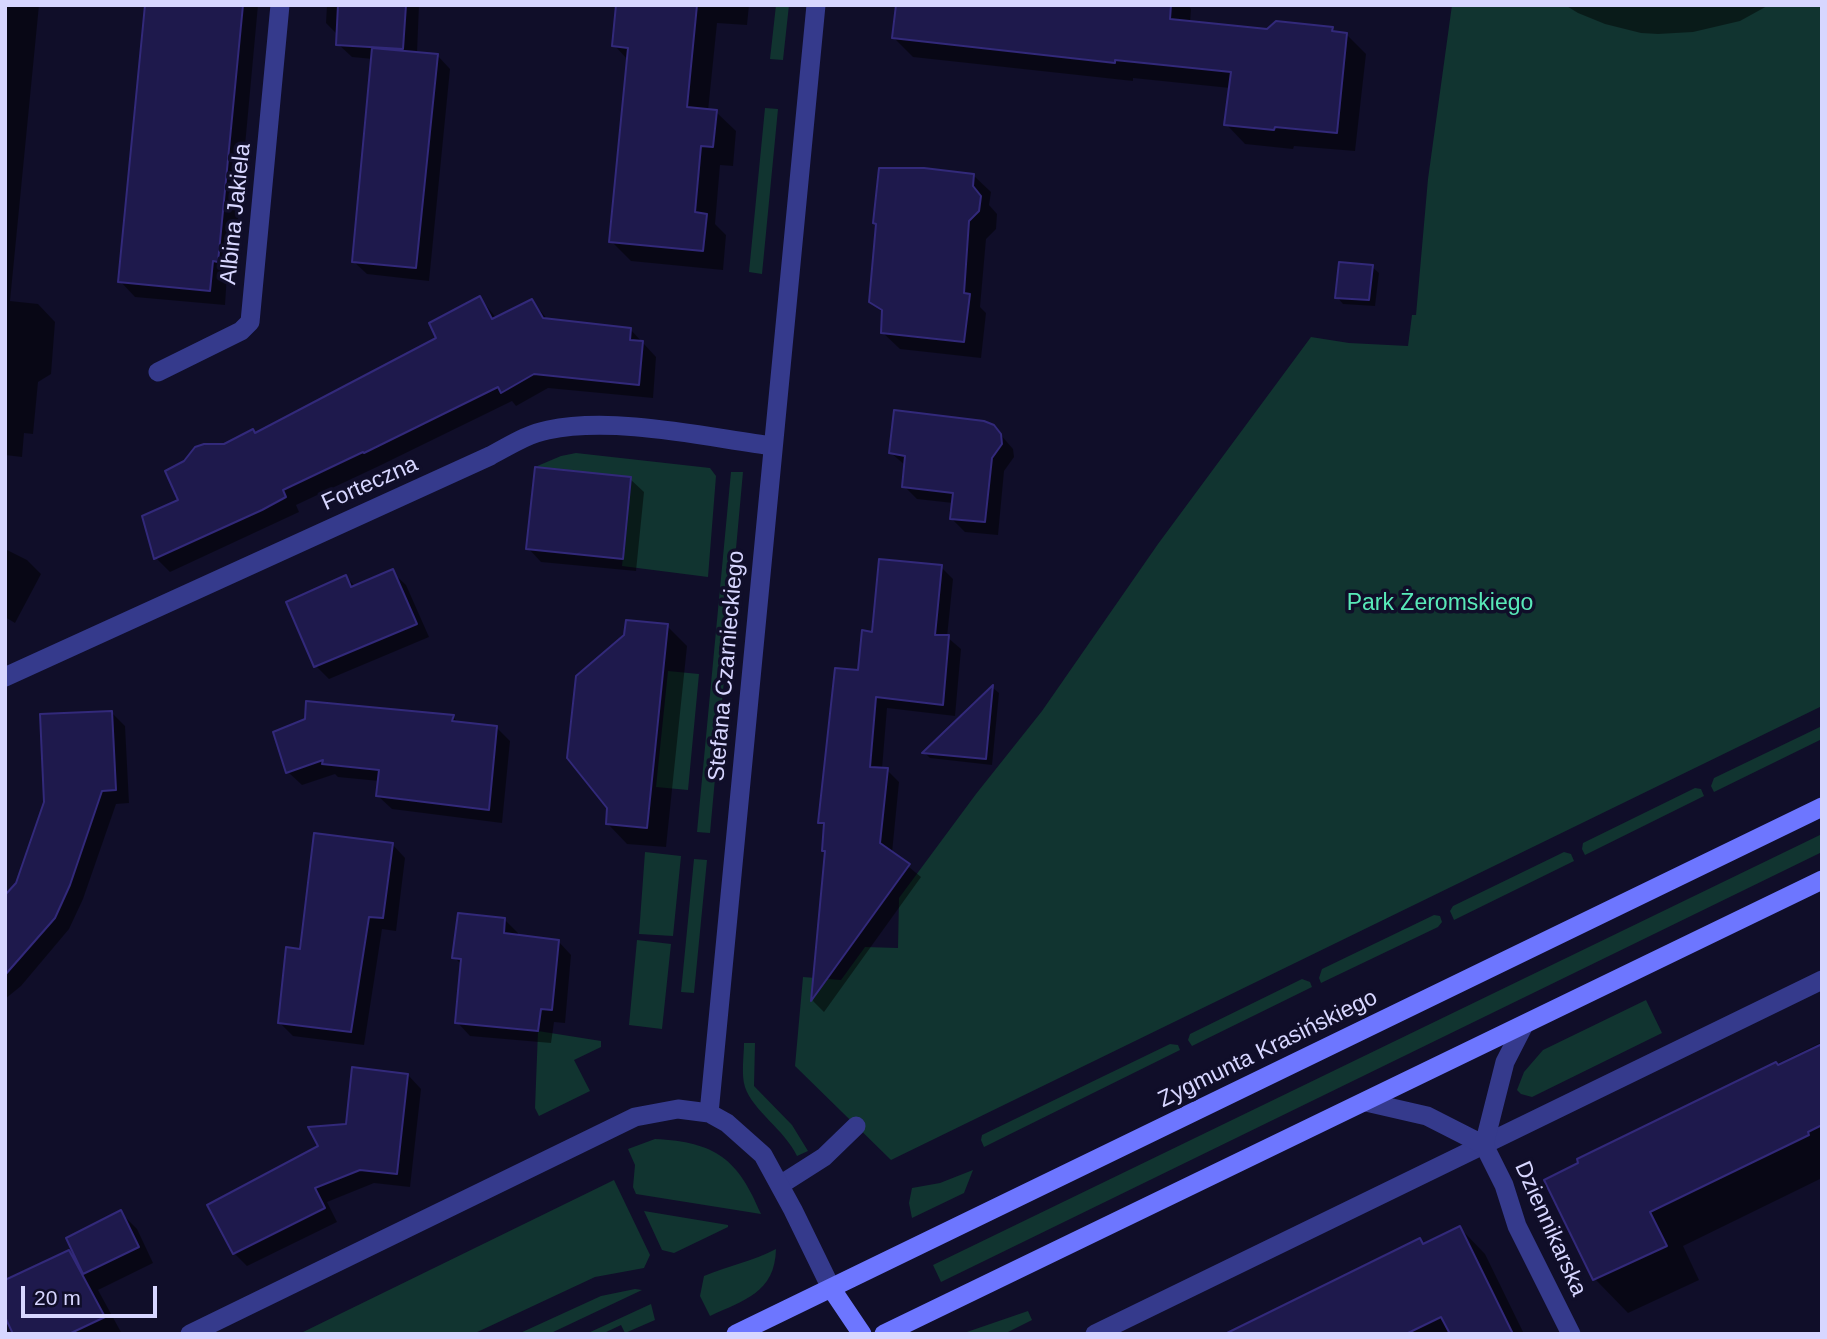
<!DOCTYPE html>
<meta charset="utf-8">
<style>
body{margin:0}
#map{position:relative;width:1827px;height:1339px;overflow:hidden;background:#100e29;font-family:Arial,sans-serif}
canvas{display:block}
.frame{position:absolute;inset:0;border:7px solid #d7d6ff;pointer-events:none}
.scale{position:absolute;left:21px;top:1286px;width:136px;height:32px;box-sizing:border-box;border:4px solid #d7d6ff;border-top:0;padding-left:9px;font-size:21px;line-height:24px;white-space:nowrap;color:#d7d6ff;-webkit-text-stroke:5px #100e29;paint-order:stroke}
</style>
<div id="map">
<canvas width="1827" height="1339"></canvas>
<div class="frame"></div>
<div class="scale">20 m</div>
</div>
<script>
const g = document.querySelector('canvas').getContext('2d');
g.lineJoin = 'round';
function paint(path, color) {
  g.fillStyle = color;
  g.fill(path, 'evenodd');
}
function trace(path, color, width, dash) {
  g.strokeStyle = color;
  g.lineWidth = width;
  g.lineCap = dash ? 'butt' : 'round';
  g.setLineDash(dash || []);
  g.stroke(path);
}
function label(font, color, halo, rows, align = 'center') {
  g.font = font + ' Arial,sans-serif';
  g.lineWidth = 7;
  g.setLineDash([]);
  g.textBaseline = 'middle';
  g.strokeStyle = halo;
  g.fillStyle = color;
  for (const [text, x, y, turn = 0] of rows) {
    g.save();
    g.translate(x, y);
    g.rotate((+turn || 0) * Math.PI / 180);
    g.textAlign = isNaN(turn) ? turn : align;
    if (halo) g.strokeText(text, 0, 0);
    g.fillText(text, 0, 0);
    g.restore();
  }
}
paint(new Path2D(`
 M776,5H789L783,60L770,59Z
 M1452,5H1822V706L891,1160L795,1066L803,977L841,980L865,947L898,948L899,898L976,794L1042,711L1158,544L1311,337L1349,343L1408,346L1412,315H1416L1428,179Z
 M765,108L778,109L762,274L749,272Z
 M576,453L710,468L716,476L708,577L622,566L631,477L535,467L561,456Z
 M731,472H743L710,833L697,832Z
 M668,671L699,674L688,790L656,787Z
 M1822,726V739L1714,792L1711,786L1714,778Z
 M1695,788L1701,789L1704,796L1585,855L1582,849L1583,843Z
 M1822,834V852L941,1282L933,1265Z
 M645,852L681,856L673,936L639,934Z
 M1564,852L1571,854L1574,861L1454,920L1450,911L1453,906Z
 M694,859L707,860L694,993L681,992Z
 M1434,915L1440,916L1442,922L1438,927L1321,983L1319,978L1322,969Z
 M637,940L671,944L662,1029L629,1025Z
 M1302,979L1310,982L1312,987L1192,1046L1188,1040L1190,1034Z
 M1646,1000L1662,1033L1532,1097L1521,1094L1517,1090L1524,1072L1543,1050Z
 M538,1031L601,1041V1047L574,1060L590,1091L539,1116L535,1108Z
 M744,1043H755L754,1086L792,1125L808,1151L797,1156C784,1129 753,1111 745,1087C741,1074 744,1056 744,1043Z
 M1170,1044L1178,1045L1180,1050L984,1147L981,1140L982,1135Z
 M655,1139C716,1142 738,1159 761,1214L636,1194L633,1187L635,1165L628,1149Z
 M973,1170L964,1193L912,1218L909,1203L912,1188L940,1183Z
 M614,1180L650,1255L644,1268L595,1277L473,1334H299Z
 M644,1211L728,1225V1227L674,1253L662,1250Z
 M776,1249C775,1293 744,1300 710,1316L700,1296L704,1276C728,1266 753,1261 776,1249Z
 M635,1289L642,1290L549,1334H518L601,1296Z
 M651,1304L655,1320L625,1333L621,1325L602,1334H586Z
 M1028,1311L1032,1320L1004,1334L964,1333Z`), '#113430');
paint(new Path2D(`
 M5,5H39L10,301L38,304L55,322L51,374L38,382L33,434L24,433L22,457L5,455Z
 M146,5H258L233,276L227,275L225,305L135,297L120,281Z
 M327,5H419L417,53L437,55L450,69L429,281L367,274L353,261L373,59L352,57L338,44V35L326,23Z
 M618,5H749L747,25L717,23L708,111L716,112L736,131L733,166L720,165L715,224L726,235L723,270L631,261L611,241L628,60L614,45Z
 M897,5H1188L1191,9L1190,23L1267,31L1332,29L1336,33L1347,35L1366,54L1355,151L1294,146L1293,149L1245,144L1226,124L1230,88L1133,78V81L913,57L894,38Z
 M1565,5H1769L1740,21L1693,32L1658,34L1641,33L1605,24L1578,13Z
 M973,175L991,192L989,205L997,214L996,229L986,239L980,307L986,313L981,358L900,349L882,332L884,314L871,302Z
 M1372,267L1379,273L1375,306L1343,304L1337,297Z
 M480,298L497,319L532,301L549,321L630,329L656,357L653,398L548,388L516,406L512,401L379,466L296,505L299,512L170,572L156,558L180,501L224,445L257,435L438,339Z
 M993,426L1013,449L1014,457L1004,471L998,535L965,532L952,519L953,503L917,499L904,486L906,466L891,453Z
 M630,479L644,492L636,571L541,562L528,548Z
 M5,549L27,560L41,574L15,623L5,617Z
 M941,567L953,579L947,637L961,649L955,716L887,708L882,769L887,770L899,782L892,853L921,877L824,1012L813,1001L827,853L824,850L826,828L820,822L860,672L873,634Z
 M392,572L406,585L429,637L329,679L316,666L346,577L356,587Z
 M667,626L687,646L666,847L627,844L608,824L609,808Z
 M993,688L999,693L992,765L930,758L925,753Z
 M111,712L125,726L129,803L116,804L83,899L69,929L21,986L5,999V897L17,884Z
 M453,717L460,724L496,727L510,741L502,823L392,809L378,796L379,781L338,777L335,774L302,785L288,772L306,721Z
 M392,844L405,858L396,931L382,929L364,1045L293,1036L279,1022L301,951Z
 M504,919L518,933V936L558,941L571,955L565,1023L554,1022L551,1043L470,1036L457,1022L462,965L454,957Z
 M1822,1042V1178L1683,1246L1699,1280L1628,1313L1595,1279L1579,1160Z
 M408,1075L421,1089L410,1187L374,1183L327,1202L337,1222L247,1266L234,1253L320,1147Z
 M120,1212L137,1229L153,1263L98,1290L122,1334H15L69,1252L79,1262Z
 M1460,1228L1485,1254L1524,1334H1229L1420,1241L1424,1245Z`), '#0007');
const building = new Path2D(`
 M145,5H243L218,262L213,261L210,291L118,282Z
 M338,5H406L403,49L336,45Z
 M616,5H697L687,107L717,110L713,147L701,146L695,212L707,214L703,251L609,242L628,48L612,46Z
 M896,5H1171L1170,19L1267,29L1276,21L1333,27L1332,31L1347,33L1337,133L1275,127L1274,130L1224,125L1231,72L1115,60V63L892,38Z
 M372,48L438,54L416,268L352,262Z
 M879,168H924L974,174L973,186L981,196L979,211L969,221L964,293L970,294L964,342L881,333L882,310L869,302L876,224L873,223Z
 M1339,262L1373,265L1369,300L1335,298Z
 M480,296L492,319L532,299L543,318L631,328L630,340L643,341L639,385L534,374L501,393L498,387L364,453L363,452L283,490L286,497L262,510L154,559L142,516L178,500L165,471L184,461L195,447L204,444H224L253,429L255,433L436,338L429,323Z
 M894,410L984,421L994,425L1001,434L1002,444L992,458L985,522L950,519L953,493L902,487L905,456L889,453Z
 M535,467L631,477L623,559L526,549Z
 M879,559L942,565L935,635H949L943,705L876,697L870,767L888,768L880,843L910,864L811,1001L825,851H822L824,823H818L835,668L858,670L862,630L872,632Z
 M393,569L417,624L314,667L286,602L346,575L351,587Z
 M626,620L668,624L647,828L606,824L607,808L567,758L576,676L624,635Z
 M993,685L986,759L922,753Z
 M306,701L454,715L452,721L497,726L489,810L376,796L379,770L322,764L323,760L286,773L273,732L305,719Z
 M112,711L116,790L102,791L70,885L55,918L5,975V895L16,883L44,802L40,714Z
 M314,833L393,843L383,918L369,917L351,1032L278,1023L286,947L300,949Z
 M458,913L505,918L504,933L559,940L552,1010L541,1009L538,1031L455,1023L461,959L452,958Z
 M1822,1044V1125L1808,1132L1809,1135L1650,1212L1667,1246L1593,1280L1544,1180L1578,1163L1577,1159L1776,1062L1778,1065Z
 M352,1067L408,1074L397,1174L360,1170L315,1188L325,1208L233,1254L207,1205L318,1146L308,1127L346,1124Z
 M121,1210L139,1247L83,1274L66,1238Z
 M1460,1226L1513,1334H1450L1441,1317L1406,1334H1225L1420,1238L1423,1244Z
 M69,1250L105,1317L69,1334H13L5,1317V1280Z`);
paint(building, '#1e194c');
trace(building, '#32297a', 2);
trace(new Path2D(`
 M780,1185L824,1157L856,1126
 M1095,1334L1822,980`), '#353a8c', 19);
trace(new Path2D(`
 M158,372L241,331L250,322L280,5
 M5,677L490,456C509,446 527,434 548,430C615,416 705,437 773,446
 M1366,1102L1427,1116L1484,1145L1504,1185L1517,1226L1571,1334
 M709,1113L816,5
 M1484,1145L1505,1062L1524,1025
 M190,1334L635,1117L678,1109L709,1113L727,1123L763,1155L793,1210L831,1288`), '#353a8c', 19);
trace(new Path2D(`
 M831,1288L862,1334
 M736,1334L1822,807
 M884,1334L1822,880`), '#6d76ff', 19);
label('23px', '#d7d6ff', '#100e29', [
 ["Albina Jakiela",236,214,-84],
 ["Forteczna",370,484,-24],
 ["Stefana Czarnieckiego",727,666,-85],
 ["Zygmunta Krasińskiego",1268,1049,-26],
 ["Dziennikarska",1550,1229,66]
]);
label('23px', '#58e9b8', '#100e29', [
 ["Park Żeromskiego",1440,604]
]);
</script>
